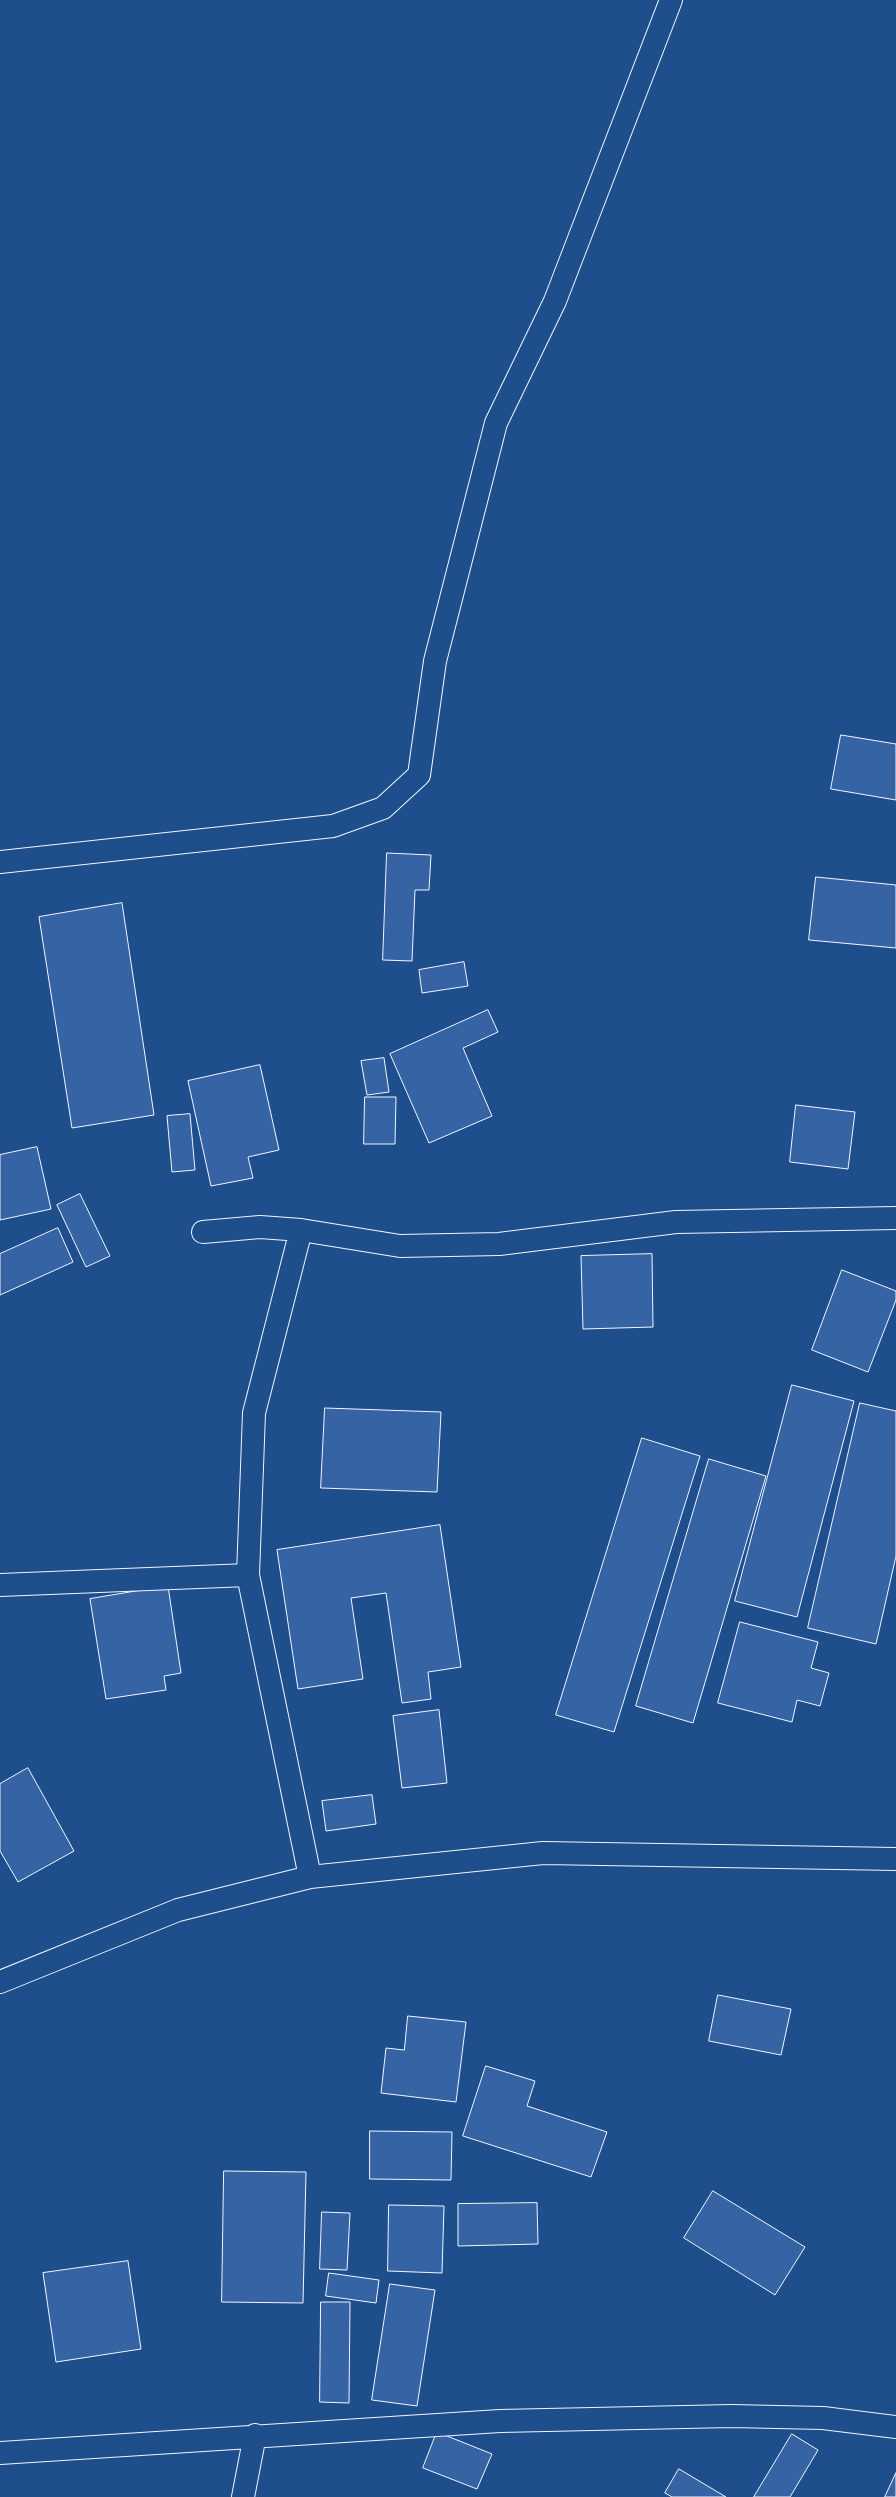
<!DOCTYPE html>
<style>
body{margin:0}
canvas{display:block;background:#1f4e8c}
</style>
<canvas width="896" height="2497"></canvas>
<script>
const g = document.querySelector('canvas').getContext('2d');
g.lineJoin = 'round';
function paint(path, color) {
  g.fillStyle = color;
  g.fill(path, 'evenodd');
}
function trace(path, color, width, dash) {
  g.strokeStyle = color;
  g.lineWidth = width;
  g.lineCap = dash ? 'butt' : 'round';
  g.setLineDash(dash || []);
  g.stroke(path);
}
const building = new Path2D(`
 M841,735L896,744V800L831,789Z
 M387,853L431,855L429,890H415L412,961L383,960Z
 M816,877L896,885V948L809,940Z
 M122,903L154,1115L72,1128L39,917Z
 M464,962L468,986L422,993L419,970Z
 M488,1010L498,1032L463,1048L492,1116L429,1143L390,1054Z
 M384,1058L389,1092L367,1095L361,1061Z
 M260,1065L279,1150L248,1157L253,1178L211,1186L188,1081Z
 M365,1097H396L395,1144H364Z
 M796,1105L855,1112L848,1169L790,1162Z
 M190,1114L195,1170L172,1172L167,1116Z
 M37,1147L51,1209L0,1220V1155Z
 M80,1194L110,1256L86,1267L57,1205Z
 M58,1228L73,1262L0,1295V1254Z
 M652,1254L653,1327L583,1329L581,1256Z
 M842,1270L896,1291V1300L868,1372L812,1350Z
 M792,1385L854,1401L797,1617L735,1601Z
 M860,1403L896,1411V1556L876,1644L808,1628Z
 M325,1408L441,1412L437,1492L321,1488Z
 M642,1438L700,1456L614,1732L556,1715Z
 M709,1459L766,1476L693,1723L636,1706Z
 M440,1525L461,1667L428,1672L431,1699L402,1703L386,1593L351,1598L363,1679L298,1689L277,1550Z
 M168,1586L181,1673L164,1676L166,1690L106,1699L90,1599Z
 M740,1622L818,1642L811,1668L829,1673L820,1706L797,1700L792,1722L718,1703Z
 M439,1710L447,1783L402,1788L393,1716Z
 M28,1768L74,1851L18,1882L0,1851V1784Z
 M372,1795L376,1824L326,1831L322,1801Z
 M718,1995L791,2009L781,2055L709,2041Z
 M408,2016L466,2022L456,2102L381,2093L386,2048L404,2050Z
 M486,2066L535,2081L527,2106L607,2132L591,2177L463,2136Z
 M370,2131L452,2132L451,2180L370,2179Z
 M224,2171L306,2172L303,2303L222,2302Z
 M713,2191L805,2247L775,2295L684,2238Z
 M537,2203L538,2244L458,2246V2204Z
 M389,2205L444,2206L442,2273L388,2271Z
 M322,2212L350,2213L347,2270L320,2269Z
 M128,2261L141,2349L56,2362L43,2273Z
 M329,2273L379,2280L376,2303L326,2296Z
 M390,2284L435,2290L417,2406L372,2400Z
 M321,2302H350L349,2403L320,2402Z
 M437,2432L492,2454L477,2489L423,2468Z
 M792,2434L818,2450L790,2497H754Z
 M679,2469L726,2497H672L665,2493Z
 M896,2473V2497H885Z`);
paint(building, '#3563a3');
trace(building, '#f2f6ff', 1);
const minor = new Path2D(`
 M0,862L333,826L383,808L419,775L435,661L496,423L555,301L671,0
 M301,1230L254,1413L248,1575L310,1877
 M203,1232L260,1227L301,1230L400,1246L499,1244L676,1222L896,1218
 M0,1585L248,1575
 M0,1982L178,1910L310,1877L543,1853L896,1859
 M0,2453L500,2421L731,2416L823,2418L896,2427
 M243,2497L255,2435`);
trace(minor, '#f2f6ff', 24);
trace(minor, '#1f4e8c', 22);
</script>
